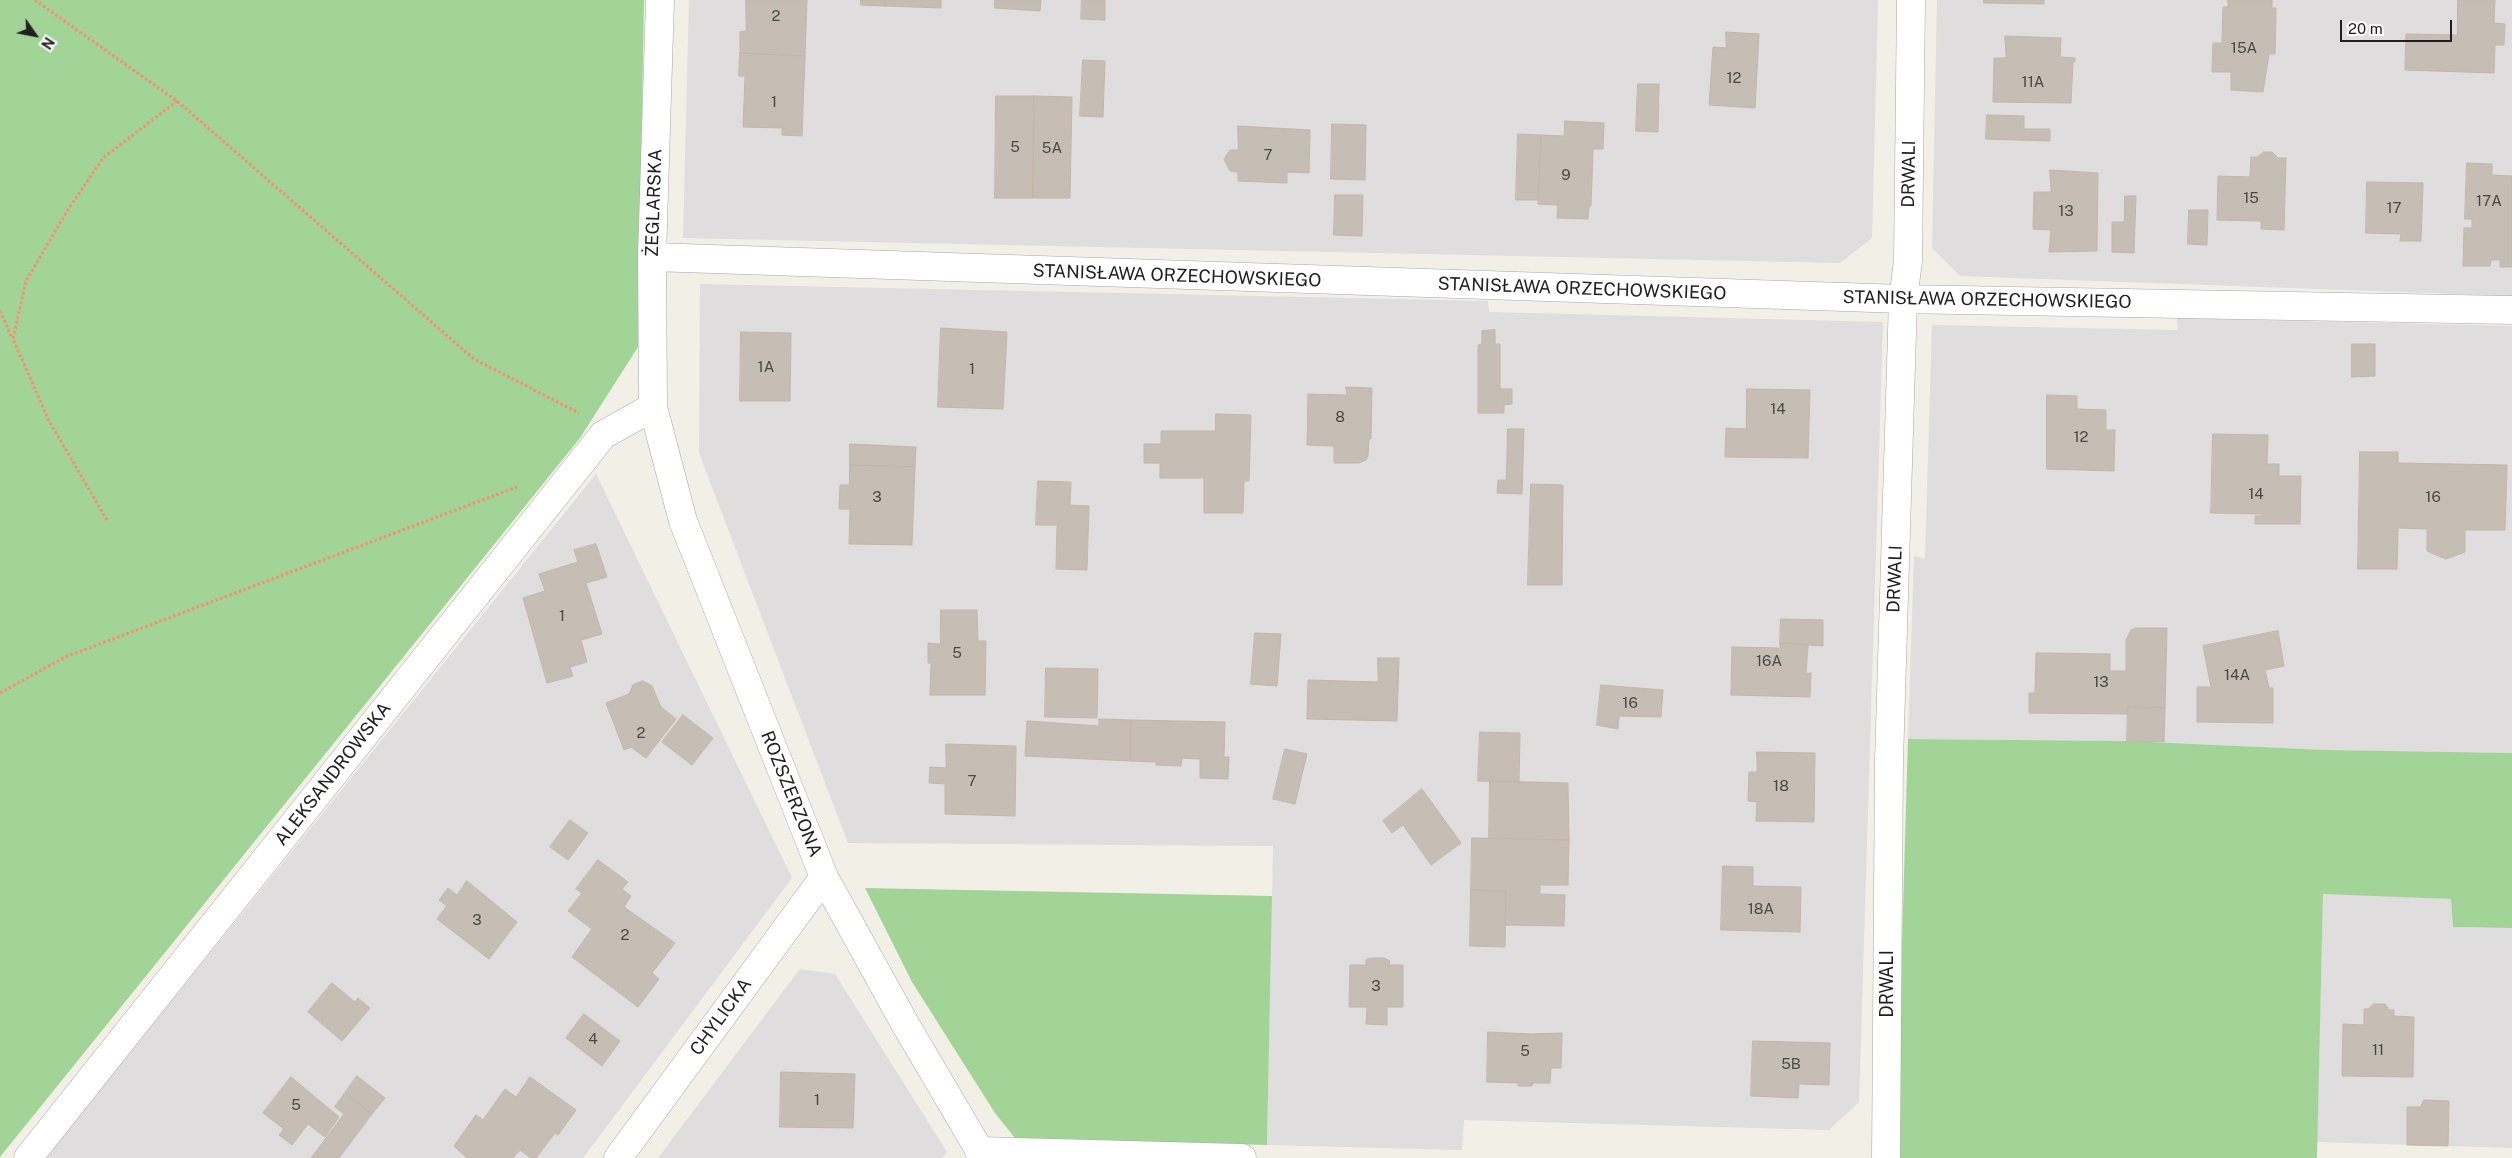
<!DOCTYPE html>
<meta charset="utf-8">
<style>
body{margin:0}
#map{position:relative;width:2512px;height:1158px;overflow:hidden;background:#f2efe6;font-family:"Public Sans",sans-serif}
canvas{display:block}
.north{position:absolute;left:10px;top:10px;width:50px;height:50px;-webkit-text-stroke:4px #fff;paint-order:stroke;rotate:123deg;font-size:14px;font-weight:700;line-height:20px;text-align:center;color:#202020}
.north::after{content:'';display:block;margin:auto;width:18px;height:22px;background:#202020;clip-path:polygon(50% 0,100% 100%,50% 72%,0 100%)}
.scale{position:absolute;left:2340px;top:20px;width:112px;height:22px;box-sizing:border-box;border:2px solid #202020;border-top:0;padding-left:6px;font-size:15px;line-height:18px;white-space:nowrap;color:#202020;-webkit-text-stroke:4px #fff;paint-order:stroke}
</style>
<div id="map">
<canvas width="2512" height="1158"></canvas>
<div class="north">N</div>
<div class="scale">20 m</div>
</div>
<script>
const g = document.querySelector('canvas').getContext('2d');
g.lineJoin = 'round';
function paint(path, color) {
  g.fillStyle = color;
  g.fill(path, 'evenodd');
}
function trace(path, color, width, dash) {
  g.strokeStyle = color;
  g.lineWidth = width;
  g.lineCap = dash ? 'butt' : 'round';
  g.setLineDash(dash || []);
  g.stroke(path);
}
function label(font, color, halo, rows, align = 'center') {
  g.font = font + ' "Public Sans",sans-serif';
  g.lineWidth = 4;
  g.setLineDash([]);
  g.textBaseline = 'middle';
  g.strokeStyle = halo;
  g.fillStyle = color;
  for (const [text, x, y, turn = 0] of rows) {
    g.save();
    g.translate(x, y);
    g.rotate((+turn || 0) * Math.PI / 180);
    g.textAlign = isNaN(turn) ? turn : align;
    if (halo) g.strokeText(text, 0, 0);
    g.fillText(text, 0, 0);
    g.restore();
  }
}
paint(new Path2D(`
 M689,0H1878L1872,238L1840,263L683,238Z
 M1937,0H2512V296L1960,276L1932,248Z
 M700,284L1488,301L1489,312L1883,322L1859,1102L1829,1130L1464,1120L1462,1150L1267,1145L1273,846L848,843L699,453Z
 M2177,318L2512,326V753L2327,750L2127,741L1908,739L1914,556L1925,559L1932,325L2178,330Z
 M596,474L792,878L583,1158H45Z
 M2323,893L2451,899L2454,927L2512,928V1148L2317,1142Z
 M800,969L835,974L947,1152L942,1158H658Z`), '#dfdddd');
paint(new Path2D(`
 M0,0H644L638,347L580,438L0,1157Z
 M1908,739L2127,741L2327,750L2512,753V928L2453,927L2451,899L2323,894L2317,1158H1899L1896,1146Z
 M865,888L1272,896L1267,1145L1015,1138L995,1113L912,982Z`), '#a3d497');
const building = new Path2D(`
 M746,0H807L805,56L740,53V32L746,31Z
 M861,0H885V6L861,5Z
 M885,0H941V8L885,6Z
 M995,0H1041L1040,11L995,8Z
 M1082,0H1105V20L1081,19Z
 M1984,0H2044V4L1984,3Z
 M2228,0H2272V8H2276L2275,54H2269L2263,92L2231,90V72H2212L2213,43H2222L2223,7H2228Z
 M2458,0H2495L2494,23L2505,24L2504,45H2495L2494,73L2405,70L2406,34L2457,35Z
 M1726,32L1759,34L1755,108L1709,105L1713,47L1726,48Z
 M2005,36L2061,38L2060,57L2075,58V62H2073L2071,103L1993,102L1994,58H2006Z
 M740,53L805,56L802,136L782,135V128L743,127L745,76H739Z
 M1083,60L1105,61L1103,117L1080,116Z
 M1638,84H1659L1658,132L1636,131Z
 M996,96H1034L1033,198H995Z
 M1034,96L1072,97L1070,198H1033Z
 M1987,115L2024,116V129H2050V141L1986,139Z
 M1565,121L1604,123L1603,149H1593L1591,206H1589L1588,219L1557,218L1558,205L1538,204L1541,135L1564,136Z
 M1332,124L1366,125L1365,180L1331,179Z
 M1238,126L1310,130L1309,173L1287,172V183L1238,181V172L1230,171L1224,159L1230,150H1238Z
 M1518,134L1541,135L1538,200H1516Z
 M2264,152H2272L2278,158H2286L2284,230L2261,229V221L2217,220L2218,176L2250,177L2251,157H2257Z
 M2467,163L2492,164V175L2512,176V267H2500V260H2491L2490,266H2463L2464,228H2472V219H2465Z
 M2050,170L2098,173L2097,251L2049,252L2051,230L2033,229L2034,192H2051Z
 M2367,182L2423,183L2421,241H2400L2401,234L2366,233Z
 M1335,195H1363L1362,236L1334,235Z
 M2125,196H2136L2134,253L2112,252V222H2124Z
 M2189,210H2208L2207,245L2188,244Z
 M941,328L1007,332L1003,409L938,407Z
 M1495,330V344H1500V389H1512V404L1504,405V413H1478V345L1482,344V331Z
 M741,332L791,333L790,401H740Z
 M2352,344H2375V376L2352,377Z
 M1346,387L1372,388L1371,439H1369L1368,456L1366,460L1359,463H1334V446L1307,445L1308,394L1347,395Z
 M1747,389L1810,390L1808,458L1725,457L1726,428L1746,429Z
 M2047,395L2077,396V409L2106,410V430H2115L2114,471L2047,469Z
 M1216,414L1251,415L1249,481H1244L1243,513H1204V478H1160V463H1144V444H1161V431H1215Z
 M1508,429H1524L1522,494L1497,493L1498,480H1506Z
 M2213,434L2268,435L2267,464H2279V476H2301L2300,524H2255V516H2263V514L2211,513Z
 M850,444L916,447L915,467L850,465Z
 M2360,452H2398V463L2507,465L2505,530H2465V552L2446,559L2427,551V529L2398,528L2397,569H2358Z
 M850,465L915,467L912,545L849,544L850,509H839L840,485H849Z
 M1038,481L1071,482L1070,505L1089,506L1087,570L1056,569L1057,525H1036Z
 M1531,484L1563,485L1562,585H1528Z
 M596,544L607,577L586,583L602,634L581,640L587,662L570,667L573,676L547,683L523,598L545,591L539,574L578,562L574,550Z
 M941,610H977L978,641H986L985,695H930L931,663H928V643L940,644Z
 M1781,619L1823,620V646L1780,643Z
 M2137,628H2167L2165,708L2128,707V714L2029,713V693H2035L2036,653L2110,654V671H2126V640L2131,630Z
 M2278,631L2284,666L2265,670L2269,688H2273V723L2197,722V687H2211L2203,646Z
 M1255,633L1281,634L1277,686L1251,684Z
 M1780,643L1808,645L1806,674L1811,673L1810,697L1731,695L1732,647L1780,648Z
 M1378,658H1399L1397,721L1307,719L1308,680L1378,682Z
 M1046,668L1098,669L1097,718L1045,717Z
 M643,681L652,686L661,707L676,719L646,758L631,747L624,750L606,703L629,694L633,685Z
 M1601,685L1663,690L1661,717L1619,716L1618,729L1597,725Z
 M2128,707L2165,708L2164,742L2127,741Z
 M683,715L713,738L692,765L662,742Z
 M1099,719L1131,720V761L1025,756L1027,721L1099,726Z
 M1131,720L1225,722L1224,757H1229L1228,779L1200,778V759L1182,758L1181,766L1156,765V762L1131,761Z
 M1480,732L1520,733L1519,782L1478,781Z
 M946,744L1016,746L1015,816L945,814V784L929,783L930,767L946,768Z
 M1285,749L1307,754L1295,804L1273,799Z
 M1757,752L1815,753L1814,822L1756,821L1757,802L1748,801L1749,772H1757Z
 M1490,781L1568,783L1569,840L1489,838Z
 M1422,789L1461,843L1431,865L1403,825L1392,833L1383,821Z
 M570,820L588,833L568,860L550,847Z
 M1472,838L1569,840L1568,885H1540V894L1565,895L1564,926L1505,925L1506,891L1471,890Z
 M598,860L628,882L622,889L631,896L624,907L675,943L652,973L659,979L638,1007L572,957L592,929L568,911L582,893L576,889Z
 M1723,866L1753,867V886L1801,887L1800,932L1721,930Z
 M467,881L517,922L489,959L437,919L447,906L439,900L448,888L457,895Z
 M1471,890L1506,891L1505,947L1470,946Z
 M1371,958H1384L1390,961L1389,965H1403V1007H1387V1025L1366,1024L1367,1007H1349L1350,965H1366V960Z
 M332,983L355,1002L358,998L370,1008L342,1041L308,1012Z
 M2374,1004H2385L2389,1010H2394V1016L2414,1017L2413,1077L2342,1076L2343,1024L2364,1025V1009H2368Z
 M584,1014L620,1041L602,1066L566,1038Z
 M1488,1032L1531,1034L1562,1033L1561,1068H1551L1550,1083H1533L1532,1086H1518V1083L1487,1082Z
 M1753,1041L1830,1043L1829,1085L1799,1084L1798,1098L1751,1096Z
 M781,1072L855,1074L853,1128L780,1127Z
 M357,1076L385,1098L372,1114L345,1093Z
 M291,1077L339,1117L325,1137L308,1124L292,1145L279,1135L284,1129L263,1113Z
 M530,1077L576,1110L558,1135L555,1133L536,1158H531L520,1150L513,1158H467L454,1146L476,1115L483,1120L505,1089L516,1097Z
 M345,1093L372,1114L339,1158H311L344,1114L335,1107Z
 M2424,1100L2449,1101L2448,1146L2407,1145V1107H2420Z`);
paint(building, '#c6beb5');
trace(building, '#c5b7a7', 1);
const street = new Path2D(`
 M660,0L652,257L653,407L683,521L824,877L904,1022L984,1158
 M652,257L1903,299L2512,310
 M979,1151L1242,1158
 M28,1158L603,435L653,407
 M618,1158L824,877
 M1886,1158L1889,761L1903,299L1908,261L1911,0`);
trace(street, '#a7a7a7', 29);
trace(new Path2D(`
 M35,0L177,101L474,359L579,413
 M0,311L12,338
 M107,520L49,421L13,339L26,281L69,208L103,158L177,101
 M0,693L65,657L517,487`), '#ff896a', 3, [2.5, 2.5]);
trace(street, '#fff', 28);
label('15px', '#4a4845', null, [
 ["2",776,16],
 ["15A",2244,48],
 ["12",1734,78],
 ["11A",2033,82],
 ["1",774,102],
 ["5",1015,147],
 ["5A",1052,148],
 ["7",1268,155],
 ["9",1566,175],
 ["15",2251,198],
 ["17A",2489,201],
 ["17",2394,208],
 ["13",2066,211],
 ["1A",766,367],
 ["1",972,369],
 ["14",1778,409],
 ["8",1340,417],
 ["12",2081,437],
 ["14",2256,494],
 ["3",877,497],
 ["16",2433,497],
 ["1",562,616],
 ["5",957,653],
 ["16A",1769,661],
 ["14A",2237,675],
 ["13",2101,682],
 ["16",1630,703],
 ["2",641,733],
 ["7",972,781],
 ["18",1781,786],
 ["18A",1761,909],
 ["3",477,920],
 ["2",625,935],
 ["3",1376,986],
 ["4",593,1039],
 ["11",2378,1050],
 ["5",1525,1051],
 ["5B",1791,1064],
 ["1",817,1100],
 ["5",296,1105]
]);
label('18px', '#202020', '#fff', [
 ["DRWALI",1909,174,-89],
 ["ŻEGLARSKA",654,203,-88],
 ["STANISŁAWA ORZECHOWSKIEGO",1177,276,2],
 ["STANISŁAWA ORZECHOWSKIEGO",1582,289,2],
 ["STANISŁAWA ORZECHOWSKIEGO",1987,300,1],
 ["DRWALI",1895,579,-88],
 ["ALEKSANDROWSKA",333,774,-52],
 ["ROZSZERZONA",791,794,68],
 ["DRWALI",1887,984,-90],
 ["CHYLICKA",721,1017,-54]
]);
</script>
